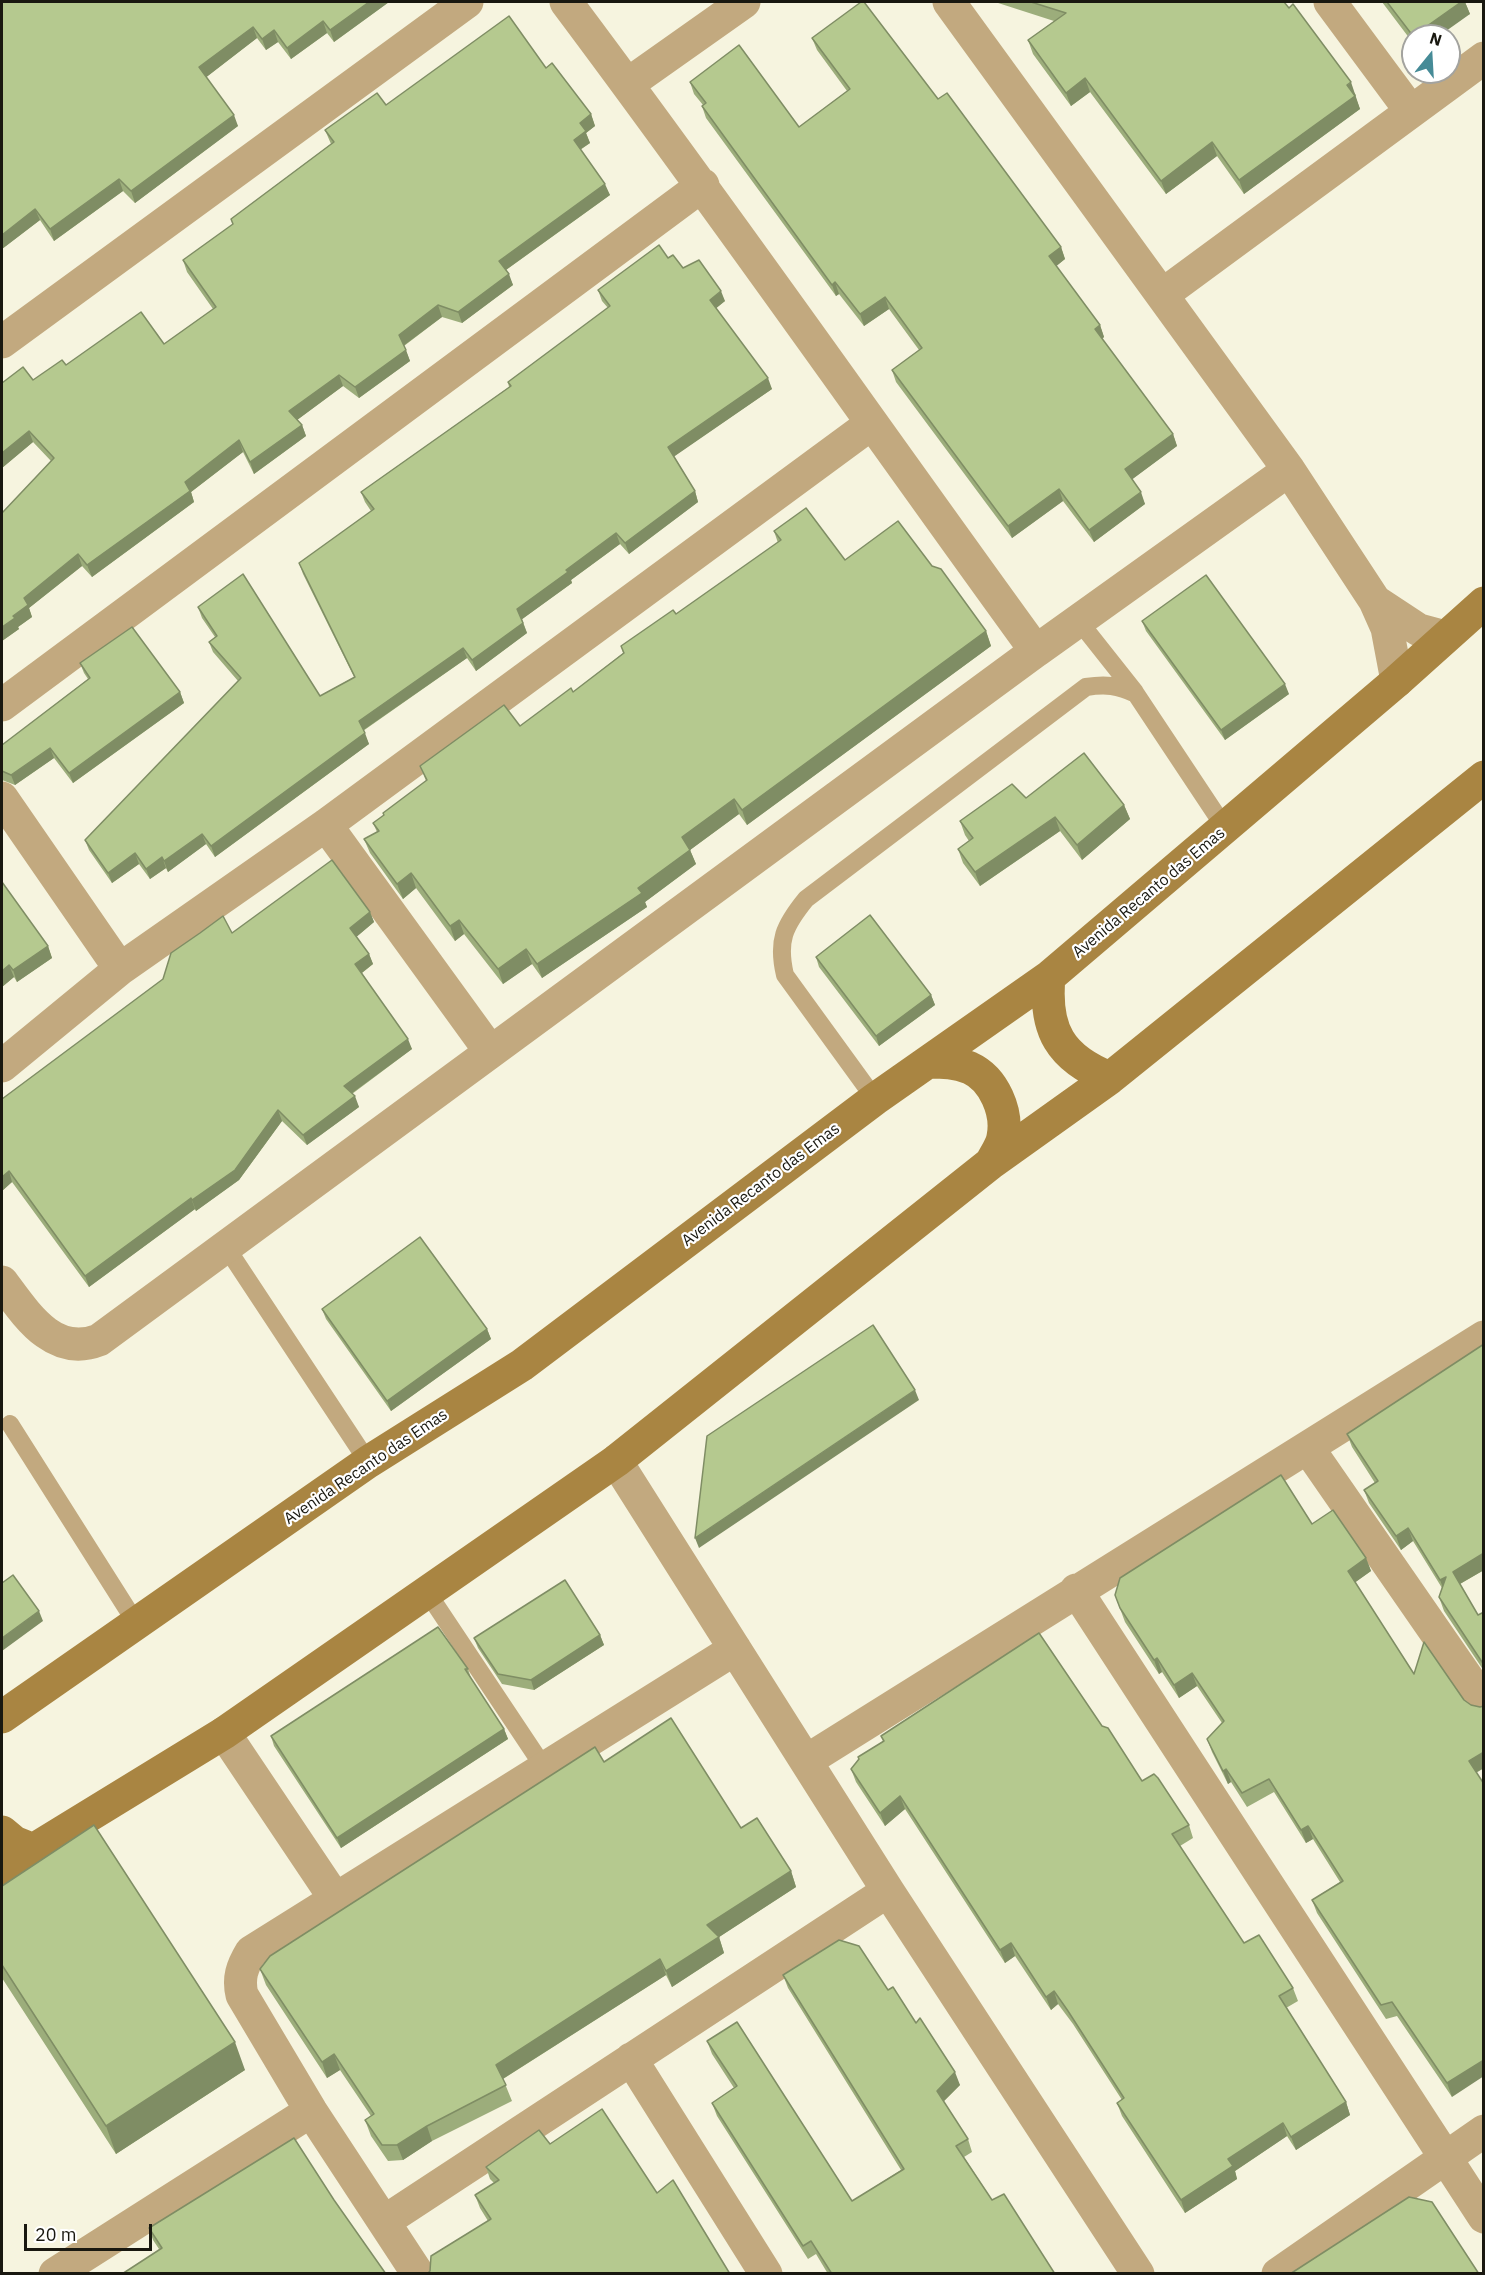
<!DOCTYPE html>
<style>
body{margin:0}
#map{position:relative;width:1485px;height:2275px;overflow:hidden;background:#f6f4df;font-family:"IBM Plex Sans",sans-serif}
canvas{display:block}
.frame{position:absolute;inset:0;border:3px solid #191810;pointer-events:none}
.north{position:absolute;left:1401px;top:24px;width:60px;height:60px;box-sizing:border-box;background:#fff;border:2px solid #a3a39f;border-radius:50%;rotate:18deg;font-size:16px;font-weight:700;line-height:24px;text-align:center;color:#191810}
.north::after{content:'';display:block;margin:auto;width:21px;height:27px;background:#468b97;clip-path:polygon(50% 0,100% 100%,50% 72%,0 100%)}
.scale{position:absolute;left:24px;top:2224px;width:128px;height:27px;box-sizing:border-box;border:3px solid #191810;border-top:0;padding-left:8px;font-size:18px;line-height:21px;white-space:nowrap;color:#191810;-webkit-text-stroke:4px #fff;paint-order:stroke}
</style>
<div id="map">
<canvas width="1485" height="2275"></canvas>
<div class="frame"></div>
<div class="north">N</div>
<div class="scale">20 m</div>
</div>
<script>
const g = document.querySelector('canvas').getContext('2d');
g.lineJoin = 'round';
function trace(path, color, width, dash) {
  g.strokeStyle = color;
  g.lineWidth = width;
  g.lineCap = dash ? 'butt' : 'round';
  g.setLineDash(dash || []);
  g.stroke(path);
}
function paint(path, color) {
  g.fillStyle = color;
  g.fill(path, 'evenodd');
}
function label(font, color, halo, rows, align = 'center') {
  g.font = font + ' "IBM Plex Sans",sans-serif';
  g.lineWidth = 4.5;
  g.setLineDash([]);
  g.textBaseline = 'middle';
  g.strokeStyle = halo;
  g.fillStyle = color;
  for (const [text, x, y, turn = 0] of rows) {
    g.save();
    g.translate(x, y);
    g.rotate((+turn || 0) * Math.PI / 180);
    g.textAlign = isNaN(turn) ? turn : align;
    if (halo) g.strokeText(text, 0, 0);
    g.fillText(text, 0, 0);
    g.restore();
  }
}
trace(new Path2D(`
 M1078,620L1135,692
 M875,1099L785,975C777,941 784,926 806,899L1086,687C1105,684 1118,685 1136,694L1225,828
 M226,1247L368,1462
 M10,1424L136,1623
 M427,1592L545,1769`), '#c2a97f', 18);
trace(new Path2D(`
 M566,2C726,215 879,435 1036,651L1289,470
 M949,2L1289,470L1375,601L1387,628L1397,681
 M1330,2L1410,110
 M628,84L744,2
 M1162,295L1484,58
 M2,342L467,2
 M1375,601L1419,630L1445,637
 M2,705L703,185
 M2,798L120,969
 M326,825L490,1051
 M2,1066L120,969L326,825L871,424
 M2,1282C26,1314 53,1358 99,1340L1036,651
 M1308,1448L1484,1702
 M616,1461L888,1891L1138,2274
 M1076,1590L1484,2217
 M224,1733L336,1900
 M806,1761L1484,1337
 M631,2059L766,2274
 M385,2221L888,1891
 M55,2274L311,2111
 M418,2274L311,2111L242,1995C238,1978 242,1967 251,1952L735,1649
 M1278,2274L1484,2131`), '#c2a97f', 33);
trace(new Path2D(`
 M1049,977C1044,1030 1060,1058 1110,1078
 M928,1062C943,1062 956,1062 970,1068C994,1079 1008,1112 1003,1137C1002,1145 995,1155 991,1163
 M2,1717L368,1462L522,1365L875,1099L1049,977L1397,681L1484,603
 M2,1832L14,1842L34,1850
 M2,1869L224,1733L616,1461L991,1163L1110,1078L1484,777`), '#a98542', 33);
paint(new Path2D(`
 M2,2H389L334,42L327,33L291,59L278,42L266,50L257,38L206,77L238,126L135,203L123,191L54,241L40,220L2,249Z
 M995,2H1284L1356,95L1355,96L1360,109L1244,194L1217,156L1166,194L1090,92L1071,106L1033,54L1028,40L1054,21Z
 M1382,2H1465L1470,14L1413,36V43Z
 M812,38L938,99L1061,247L1065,259L1056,266L1100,325L1104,337L1102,339L1173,434L1177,446L1132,479L1145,504L1094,542L1063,501L1012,538L896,382L892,370L919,350L889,309L864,326L839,294L836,296L706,118L702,106L703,105L694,94L690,82L799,127L847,91L817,50Z
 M546,68L591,114L595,126L586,133L590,143L580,150L610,195L506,270L513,285L462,323L442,317L404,346L410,361L359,398L343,386L297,420L302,425L306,436L254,474L243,452L191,492L194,502L92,577L82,566L29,608L32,617L18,627L19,629L2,641V513L51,461L33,442L2,468V383L33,380L66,365L164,344L213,309L187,272L183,260L233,224L231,219L331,144L325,130L386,105Z
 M668,258L683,268L725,301L716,308L772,389L674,456L695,491L698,502L629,554L620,544L571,580L572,583L522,619L527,633L476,671L467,658L363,731L369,744L215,857L206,844L168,872L166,868L150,879L139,864L112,883L89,850L85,840L238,681L213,652L209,642L215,637L202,618L198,607L320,696L354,677L303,574L299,563L371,511L365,502L361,492L509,387L508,382L608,308L602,301L598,290Z
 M774,531L845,560L932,566L986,631L991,646L747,825L739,814L690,850L696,864L645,902L647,907L542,978L532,964L503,984L464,934L455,941L416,888L403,899L370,853L364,839L377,832L373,823L384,815L383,813L426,781L420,766L520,726L573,692L623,653L621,646L676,614L778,543Z
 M1142,621L1289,694L1225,740L1146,631Z
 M80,663L180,692L184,703L73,783L54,758L15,785L2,780V745L88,679L84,673Z
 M1026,798L1124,805L1130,819L1082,860L1060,831L980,886L963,863L958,849L969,841L965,835L960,821Z
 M2,882L48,946L52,958L17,982L14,977L2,987Z
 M370,912L374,922L356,937L369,954L373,964L362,973L412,1049L352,1094L359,1107L307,1145L282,1121L239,1180L196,1211L195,1209L89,1287L12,1182L2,1191V1099L232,933Z
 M816,957L931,995L935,1005L879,1046L819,967Z
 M322,1309L487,1329L491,1339L391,1411L326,1319Z
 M1484,1344V1570L1460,1584L1478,1615L1484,1612V1671L1444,1611L1439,1597L1442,1588L1413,1541L1401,1550L1369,1503L1364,1490L1375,1483L1352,1447L1347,1434Z
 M1312,1524L1366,1558L1371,1571L1355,1582L1414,1674L1464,1700L1471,1705L1480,1707L1484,1768L1476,1773L1452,2097L1397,2016L1386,2019L1317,1913L1312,1900L1340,1882L1313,1839L1306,1843L1274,1792L1247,1807L1231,1782L1228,1784L1212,1752L1207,1739L1222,1723L1197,1686L1179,1698L1162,1672L1159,1674L1125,1622L1115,1595Z
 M438,1627L468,1669L471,1678L504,1729L508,1739L341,1848L274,1746L271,1736Z
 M600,1635L604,1645L534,1690L502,1684L478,1648L474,1638Z
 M1102,1726L1142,1781L1189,1825L1193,1838L1180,1846L1244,1943L1293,1988L1298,2001L1286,2008L1346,2102L1350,2115L1296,2150L1287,2136L1235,2171L1237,2179L1185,2213L1122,2116L1117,2103L1122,2100L1073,2024L1058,2004L1051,2010L1015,1956L1005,1963L905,1809L885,1826L856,1782L851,1769L859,1760L883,1741L881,1736Z
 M604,1762L741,1828L791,1871L796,1887L719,1937L724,1953L672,1987L666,1975L503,2079L512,2101L432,2141L403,2160L388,2161L371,2136L365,2120L371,2116L340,2070L327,2078L266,1985L260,1969Z
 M2,1886L245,2070L116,2154L2,1978Z
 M783,1975L888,1990L916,2023L960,2085L943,2102L968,2139L972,2152L964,2157L992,2200L1055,2274H828L816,2254L808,2259L717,2116L712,2103L734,2088L712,2054L707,2041L852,2201L901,2170L788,1988Z
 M550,2144L657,2193L488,2221L480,2208L475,2195L494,2183L490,2179L486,2167Z
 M334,2200L159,2249L153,2240L149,2228Z`), '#9cad7b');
paint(new Path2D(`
 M369,2H389L334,42L330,30Z
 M1461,2H1465L1470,14L1439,36H1413Z
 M323,21L327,33L291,59L287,48Z
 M253,27L257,38L204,79L199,67Z
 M274,30L278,42L266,50L262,39Z
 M1085,78L1090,92L1071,106L1066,93Z
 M1351,82L1360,109L1244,194L1239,180Z
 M591,114L595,126L586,133L590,143L578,151L574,140L580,123Z
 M234,115L238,126L135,203L131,191Z
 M1212,142L1217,156L1166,194L1161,181Z
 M119,179L123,191L54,241L50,229Z
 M605,184L610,195L503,272L499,261Z
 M35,209L40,220L2,249V235Z
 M1061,247L1065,259L1054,268L1049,256Z
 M509,274L513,285L462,323L458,312Z
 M835,282L839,294L836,296L832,285Z
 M721,291L725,301L714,310L710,300Z
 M885,297L889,309L864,326L860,314Z
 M438,305L442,317L403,346L399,335Z
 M1100,325L1104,337L1099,341L1095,329Z
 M406,350L410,361L359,398L355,387Z
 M339,375L343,386L293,423L289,411Z
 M768,378L772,389L672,458L668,447Z
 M302,425L306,436L254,474L250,462Z
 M29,431L33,442L2,468V453Z
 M1173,434L1177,446L1130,481L1125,469Z
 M239,440L243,452L191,492L194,502L92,577L87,565L185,482Z
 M1059,489L1063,501L1012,538L1008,526Z
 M695,491L698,502L629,554L625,543Z
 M1141,492L1145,504L1094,542L1089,530Z
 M616,533L620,544L571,580L572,583L521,620L517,609L566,570Z
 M78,554L82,566L29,608L32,617L18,627L19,629L2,641V627L13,616L24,598Z
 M523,623L527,633L476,671L472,660Z
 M986,631L991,646L747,825L742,810Z
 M463,648L467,658L362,731L359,721Z
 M1285,684L1289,694L1225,740L1221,730Z
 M180,692L184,703L73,783L69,773Z
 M365,733L369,744L215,857L211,846Z
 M50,748L54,758L15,785L11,775Z
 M734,799L739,814L690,850L696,864L645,902L647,907L542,978L537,964L638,888L682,837Z
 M1124,805L1130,819L1082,860L1077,845Z
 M1055,817L1060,831L980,886L975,872Z
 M202,834L206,844L168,872L164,861Z
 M135,853L139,864L112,883L108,873Z
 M162,857L166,868L150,879L146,869Z
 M411,873L416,888L403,899L397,884Z
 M370,912L374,922L354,939L350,928Z
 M459,920L464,934L455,941L450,926Z
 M48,946L52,958L17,982L13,970Z
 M526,949L532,964L503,984L498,969Z
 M369,954L373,964L359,975L355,964Z
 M9,965L14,977L2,987V971Z
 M931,995L935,1005L879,1046L876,1036Z
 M408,1039L412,1049L348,1096L344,1086Z
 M355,1096L359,1107L307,1145L303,1135Z
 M278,1110L282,1121L239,1180L196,1211L192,1200Z
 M9,1171L12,1182L2,1191V1177Z
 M191,1198L195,1209L89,1287L85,1276Z
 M487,1329L491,1339L391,1411L387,1401Z
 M915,1390L919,1400L699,1548L695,1538Z
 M1408,1528L1413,1541L1401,1550L1396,1536Z
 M1484,1553V1570L1458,1585L1453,1572Z
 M1366,1558L1371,1571L1353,1584L1348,1571Z
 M1446,1577L1445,1593L1440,1580Z
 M39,1611L43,1621L2,1651V1638Z
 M600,1635L604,1645L534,1690L531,1680Z
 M1157,1658L1162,1672L1159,1674L1154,1660Z
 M1192,1673L1197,1686L1179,1698L1174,1685Z
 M504,1729L508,1739L341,1848L337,1838Z
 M1484,1752V1768L1473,1774L1469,1761Z
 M1226,1769L1231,1782L1228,1784L1223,1771Z
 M900,1796L905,1809L885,1826L880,1813Z
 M1308,1826L1313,1839L1306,1843L1301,1830Z
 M791,1871L796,1887L713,1941L707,1925Z
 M719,1937L724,1953L672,1987L666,1971Z
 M1011,1943L1015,1956L1005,1963L1000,1950Z
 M660,1959L666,1975L501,2080L496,2065Z
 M1054,1991L1058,2004L1051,2010L1046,1997Z
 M235,2042L245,2070L116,2154L106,2126Z
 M334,2054L340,2070L327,2078L322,2062Z
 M1484,2060V2076L1452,2097L1447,2083Z
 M955,2072L960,2085L941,2104L937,2091Z
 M1346,2102L1350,2115L1296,2150L1291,2137Z
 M1283,2123L1287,2136L1235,2171L1237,2179L1185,2213L1181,2200L1228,2159Z
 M427,2126L432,2141L403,2160L397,2145Z`), '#7f8d64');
const building = new Path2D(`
 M2,2H369L330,30L323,21L287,48L274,30L262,39L253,27L199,67L234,115L131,191L119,179L50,229L35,209L2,235Z
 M861,2H864L938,99L947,93L1061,247L1049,256L1100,325L1095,329L1173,434L1125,469L1141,492L1089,530L1059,489L1008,526L892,370L922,348L885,297L860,314L835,282L832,285L702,106L706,103L690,82L739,45L799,127L850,89L812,38Z
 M1031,2H1284L1289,8L1293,4L1351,82L1347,85L1355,96L1239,180L1212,142L1161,181L1085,78L1066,93L1028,40L1066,13Z
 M1387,2H1461L1413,36Z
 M509,16L546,68L552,63L591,114L580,123L586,131L574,140L605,184L499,261L509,274L458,312L438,305L399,335L406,350L355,387L339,375L289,411L302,425L250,462L239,440L185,482L190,491L87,565L78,554L24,598L28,605L13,616L15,618L2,627V513L54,458L29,431L2,453V383L23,367L33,380L62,360L66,365L141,312L164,344L216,307L183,260L233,224L231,219L334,142L325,130L377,93L386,105Z
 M659,245L668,258L673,255L683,268L699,260L721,291L710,300L768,378L668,447L695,491L625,543L616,533L566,570L568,572L517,609L523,623L472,660L463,648L359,721L365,733L211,846L202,834L164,861L162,857L146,869L135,853L108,873L85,840L241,678L209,642L217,636L198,607L243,574L320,696L355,677L299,563L374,509L361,492L511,386L508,382L610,306L598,290Z
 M806,508L845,560L898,521L932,566L941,569L986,631L742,810L734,799L682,837L690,850L638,888L642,893L537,964L526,949L498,969L459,920L450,926L411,873L397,884L364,839L379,831L373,823L384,815L383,813L427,780L420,766L504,705L520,726L571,688L573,692L624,653L621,646L673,610L676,614L781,540L774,531Z
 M1206,575L1285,684L1221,730L1142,621Z
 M132,627L180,692L69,773L50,748L11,775L2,771V745L90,678L80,663Z
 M1084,753L1124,805L1077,845L1055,817L975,872L958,849L973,838L960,821L1012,784L1026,798Z
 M332,860L370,912L350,928L369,954L355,964L408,1039L344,1086L355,1096L303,1135L278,1110L235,1170L192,1200L191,1198L85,1276L9,1171L2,1177V1099L163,979L171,953L200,933L223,916L232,933Z
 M2,882L48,946L13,970L9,965L2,971Z
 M870,915L931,995L876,1036L816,957Z
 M420,1237L487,1329L387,1401L322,1309Z
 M873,1325L915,1390L695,1538L707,1436Z
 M1484,1344V1553L1453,1572L1478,1615L1484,1612V1665L1439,1597L1446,1577L1440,1580L1408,1528L1396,1536L1364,1490L1378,1481L1347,1434Z
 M1281,1475L1312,1524L1333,1510L1366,1558L1348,1571L1414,1674L1424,1642L1464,1700L1471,1705L1480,1707L1484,1706V1752L1469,1761L1484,1784V2060L1447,2083L1392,2002L1381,2005L1312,1900L1343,1881L1308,1826L1301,1830L1269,1779L1242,1793L1226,1769L1223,1771L1207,1739L1224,1721L1192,1673L1174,1685L1157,1658L1154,1660L1120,1608L1115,1595L1120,1578Z
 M13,1575L39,1611L2,1638V1583Z
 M565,1580L600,1635L531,1680L498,1674L474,1638Z
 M438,1627L468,1669H465L504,1729L337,1838L271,1736Z
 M1039,1633L1102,1726L1108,1728L1142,1781L1154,1774L1158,1778L1189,1825L1172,1834L1244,1943L1259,1935L1293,1988L1279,1996L1346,2102L1291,2137L1283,2123L1228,2159L1233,2166L1181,2200L1117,2103L1124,2098L1068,2011L1054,1991L1046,1997L1011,1943L1000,1950L900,1796L880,1813L851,1769L859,1759L858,1757L884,1741L881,1736Z
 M671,1718L741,1828L757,1818L791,1871L707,1925L719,1937L666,1971L660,1959L496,2065L506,2085L427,2126L397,2145H382L365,2120L374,2114L334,2054L322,2062L260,1969L270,1956L595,1747L604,1762Z
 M94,1825L235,2042L106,2126L2,1965V1886Z
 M839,1940L859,1946L888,1990L893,1987L916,2023L920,2018L955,2072L937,2091L968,2139L956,2146L992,2200L1004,2194L1055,2274H832L811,2241L803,2246L712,2103L737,2086L707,2041L737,2022L852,2201L904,2169L783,1975Z
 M602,2109L657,2193L673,2180L730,2274H427L430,2271L431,2256L491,2219L475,2195L499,2180L486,2167L539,2130L550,2144Z
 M294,2138L334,2200L386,2274H122L162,2248L149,2228Z
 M1409,2197L1432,2202L1479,2274H1290Z`);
paint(building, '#b5c98f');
trace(building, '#7f8d64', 1.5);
label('16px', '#191810', '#fff', [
 ["Avenida Recanto das Emas",1149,893,-40],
 ["Avenida Recanto das Emas",761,1185,-37],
 ["Avenida Recanto das Emas",366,1467,-34]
]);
</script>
